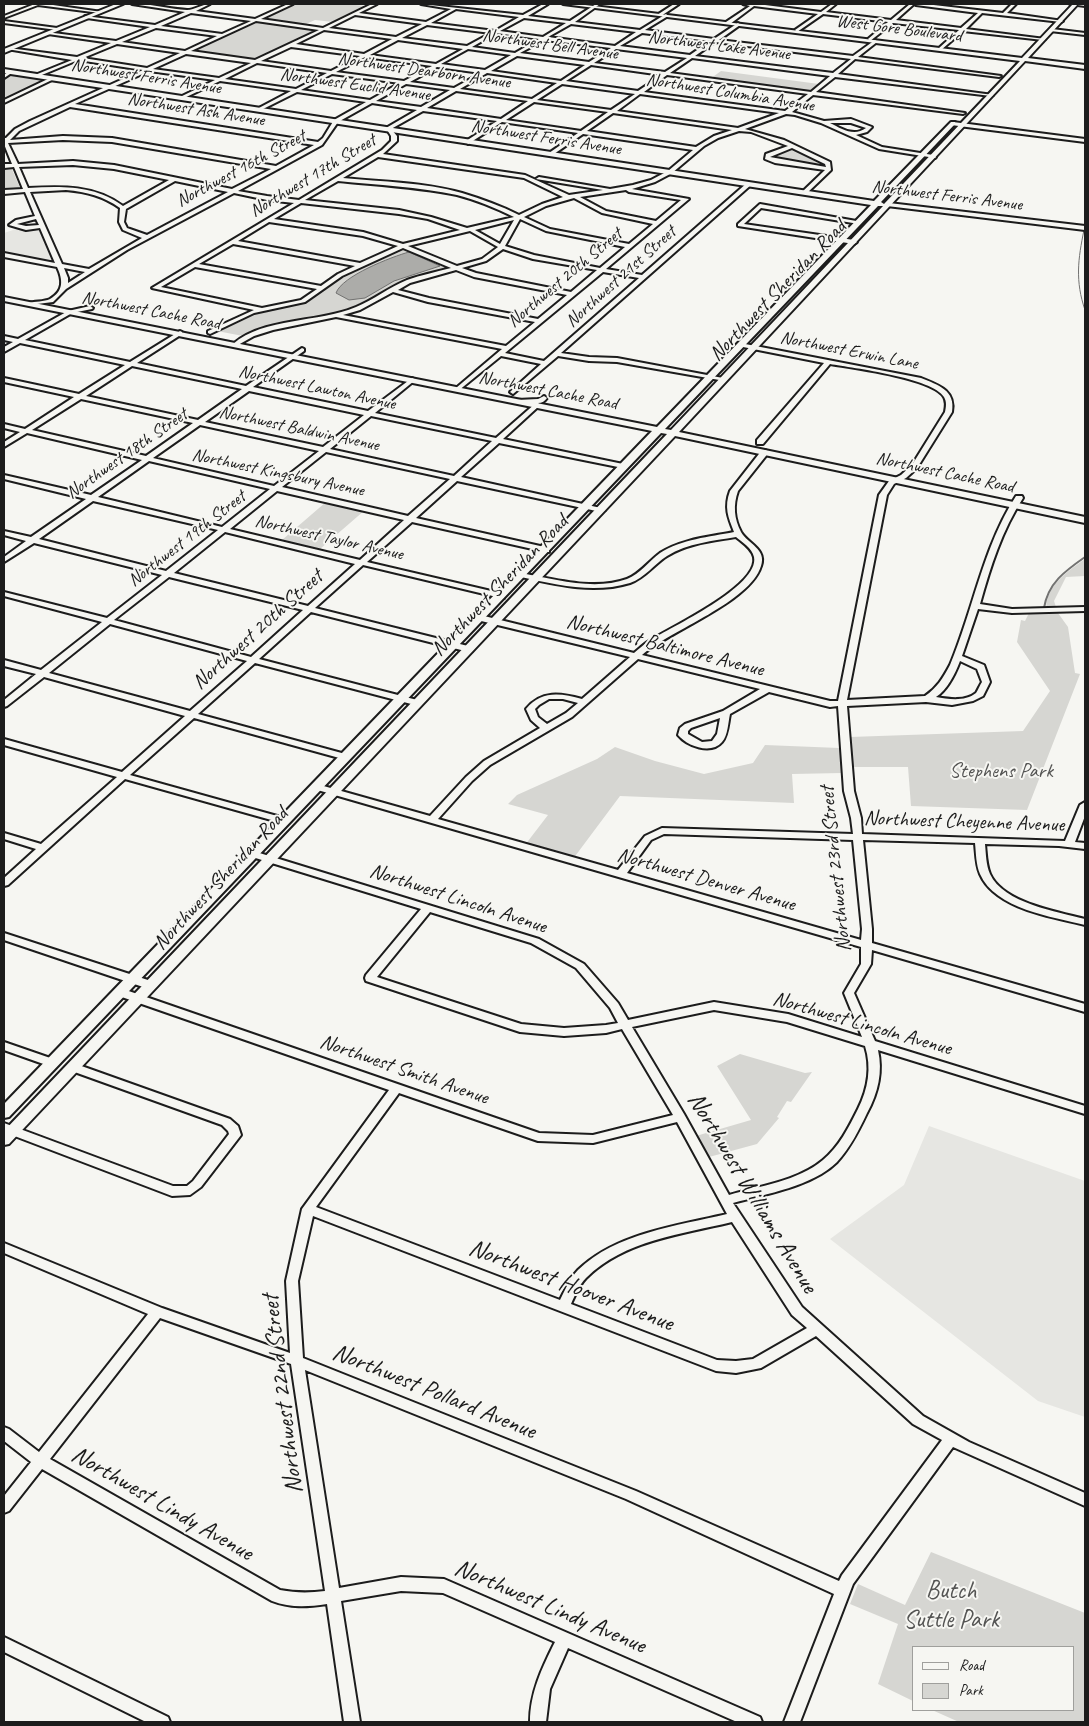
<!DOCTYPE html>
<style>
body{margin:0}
#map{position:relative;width:1089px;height:1726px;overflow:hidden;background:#f6f6f2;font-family:Caveat,sans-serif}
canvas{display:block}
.frame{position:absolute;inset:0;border:5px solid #1c1c1c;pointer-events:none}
.legend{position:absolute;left:912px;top:1646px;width:162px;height:65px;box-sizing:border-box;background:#f6f6f2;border:1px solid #9f9f9c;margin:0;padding:6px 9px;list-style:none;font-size:15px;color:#1c1c1c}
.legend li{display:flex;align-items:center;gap:10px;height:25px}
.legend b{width:25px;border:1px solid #9f9f9c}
</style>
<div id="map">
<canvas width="1089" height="1726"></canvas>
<div class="frame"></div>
<ul class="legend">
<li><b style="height:6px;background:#f6f6f2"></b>Road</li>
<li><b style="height:14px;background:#d6d6d2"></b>Park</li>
</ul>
</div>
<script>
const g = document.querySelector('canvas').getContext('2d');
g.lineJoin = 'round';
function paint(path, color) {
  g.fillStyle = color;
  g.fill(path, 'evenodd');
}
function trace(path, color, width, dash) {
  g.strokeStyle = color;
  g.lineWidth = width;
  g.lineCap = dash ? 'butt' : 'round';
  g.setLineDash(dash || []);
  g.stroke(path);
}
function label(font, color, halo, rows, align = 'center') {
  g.font = font + ' Caveat,sans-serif';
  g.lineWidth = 4;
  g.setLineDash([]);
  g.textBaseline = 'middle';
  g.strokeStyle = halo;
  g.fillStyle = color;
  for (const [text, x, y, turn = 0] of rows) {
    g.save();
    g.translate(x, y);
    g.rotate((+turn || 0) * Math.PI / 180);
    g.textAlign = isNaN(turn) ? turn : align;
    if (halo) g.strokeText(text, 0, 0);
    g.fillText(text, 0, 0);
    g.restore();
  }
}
paint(new Path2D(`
 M40,227L55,262L4,253V233L19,228Z
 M929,1126L1085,1181V1417L1038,1401L830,1239L904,1185Z`), '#e6e6e2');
paint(new Path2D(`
 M295,4H345L366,6L333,22L315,20L306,24L295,25L259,20Z
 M256,21L320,29L255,61L189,52Z
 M721,71L819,84L809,92L710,79Z
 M13,74L46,79V80L4,100V80L8,75Z
 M789,148L814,158L825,167L770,158L771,155Z
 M11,167L21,190L4,191V168Z
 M402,248L451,268L413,279L362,305L333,314L271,327L243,336L217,331L251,314L303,302L314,297L339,278Z
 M326,502L365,510L320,549L282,540Z
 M1085,559V576L1066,577L1054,601L1058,613L1068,627L1075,673L1080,674L1027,810L911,806L908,767H841L842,773L792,774L794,803L620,796L573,859L525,845L548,815L508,804L517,795L597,759L615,747L655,761L704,774L753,763L765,745L839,748L850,737L1023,731L1050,691L1017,642L1021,620L1025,621L1029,613H1047C1042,588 1068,571 1085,559Z
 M740,1054L805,1073L812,1072L791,1102L787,1101L777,1117L779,1118L757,1144L709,1157L696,1136L751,1120L717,1066Z
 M931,1552L1085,1613V1722H959L932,1710H1073V1647H913V1701L878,1684L898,1624L850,1604L858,1584L905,1605Z`), '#d6d6d2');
const water = new Path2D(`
 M409,252L440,266L394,281L365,298L349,300L336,293C342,276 391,257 409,252Z`);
paint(water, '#acaca9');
trace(water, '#727271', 1);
trace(new Path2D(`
 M1085,187V200
 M1084,230C1078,259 1075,281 1085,310`), '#727271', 1);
trace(new Path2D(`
 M1044,608C1048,583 1065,571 1085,557`), '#727271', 2);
const minor = new Path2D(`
 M35,4H46L102,12L100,13L38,5L4,18V16Z
 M132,4C150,3 169,9 187,10C195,10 202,4 210,4L196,11L255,19L288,4H293L261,19L323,28L372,4H377L359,13L426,22L451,9L421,4L523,15L543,4H548L528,16L570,21L596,4H600L575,22L640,30L666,14L668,16L645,30L714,39L738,23L740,25L719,40L853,56L875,40L877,42L858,57L1001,76L999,77L855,59L838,74L993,95L991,96L835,77L816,92L965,113L963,114L813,95L792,112L824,121L851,119L872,127L867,132L856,135L882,147L933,155L936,157L935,158L879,149L821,123L795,115L786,114L745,129L784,140L830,162L831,170L806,194L801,193L825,170L775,163L765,159L766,154L788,146L751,132L739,131L718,138L704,146L672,173L655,182L632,189L689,199L606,269L642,275L747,183L752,184L561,353L589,357L617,358L723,378L726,380L725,381L617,362L589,361L558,356L513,394L510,392L511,391L541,364L501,356L458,391L456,390V388L502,349L336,317L273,330L254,336L238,345L233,344C264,317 319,323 356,307C374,300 389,287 407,280C421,275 436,272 451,268L403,248L342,276L305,302L254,313L210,334L208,333V331L254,310L152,288L294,203L267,200L234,193L127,250L66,289L53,302L29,305V303C35,301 44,302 50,299C64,291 63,280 57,267L4,257V253L55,263L40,228L26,230L9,225L16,220L35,216L25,192L4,194V190L23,189L14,167L4,168V164H12L4,144V138H6L15,129L30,121L143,70L78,60L37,77L35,75L72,60L7,49L9,48L77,57L111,43L48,34L46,32L116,41L150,27L87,18L85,16L155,25L185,12ZM456,9L519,17L495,31L431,23ZM191,13L251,21L222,34L161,26ZM355,15L422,24L396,37L329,28ZM524,18L566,23L543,37L500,31ZM256,21L319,30L255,60L191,51ZM571,24L636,32L615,46L548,37ZM427,25L491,33L467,46L402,38ZM156,28L217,36L185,51L122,42ZM324,30L392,39L364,54L296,44ZM496,33L539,39L515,53L472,47ZM642,33L710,41L690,55L620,46ZM398,40L463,49L436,64L370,55ZM544,40L611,48L589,62L520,53ZM715,42L851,59L833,73L695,56ZM117,44L180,53L147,68L83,58ZM291,47L360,56L331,71L261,61ZM468,49L511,55L485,70L441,64ZM616,49L687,58L665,72L594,63ZM186,54L251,63L219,78L153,69ZM517,56L585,65L561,81L491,71ZM365,57L432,66L404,81L336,72ZM692,58L830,76L811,92L670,73ZM257,63L327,73L296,89L225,79ZM591,65L662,75L638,91L566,81ZM437,67L481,73L454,88L410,82ZM149,71L215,80L180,97L182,99L220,81L291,91L257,109L259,111L297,92L366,102L334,120L323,138L318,142L75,104ZM487,73L557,83L532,99L460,89ZM332,74L400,83L370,100L301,90ZM667,75L808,94L785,111L644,92ZM406,84L450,90L421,107L376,101ZM562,84L635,94L611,110L537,100ZM456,91L528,101L501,119L427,108ZM640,94L779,113L738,128L617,111ZM534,102L608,112L581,131L506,120ZM372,103L417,110L386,128L391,136V141L382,150L299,200L267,196L238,191L322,145L338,122ZM70,107L314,145L276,166L112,138L63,136L10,140L19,131ZM423,111L497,121L466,141L468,144L502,122L578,133L549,153V155L551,156L583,134L693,150L668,171L651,180L633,185L610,189L539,177L536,179L603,190L569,195L525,175L383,154L397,141V136L391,129ZM613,113L732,130L714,136L696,147L587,131ZM830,123H851L866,128C854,137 842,129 830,123ZM63,140L112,142L271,169L232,189L114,165L73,161L18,164L8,143ZM792,148L825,164L826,167L770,157ZM378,157L524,178L563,197L542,204L519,215C501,206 482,199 462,193C424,182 382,182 343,178ZM73,165L114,169L169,180L123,206C95,185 62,186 28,188L19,167ZM175,181L228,192L147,235L127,228L124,222L126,209ZM338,181C378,185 418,187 457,195C476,200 496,208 514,217L467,228L431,217L399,210L305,200ZM66,190C87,192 103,196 120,208L119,222L123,230L142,238L89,269L62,264L30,192ZM626,190L629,192L681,200L656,221L606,211L580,197ZM574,198L602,213L653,224L629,244L550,229L524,217L546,206ZM301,203L399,214L428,219L460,230L403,244L363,232L274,219ZM36,219L39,225L26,226L17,224ZM520,219L546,231L625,247L600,268L534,255L505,246ZM514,220L500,244L475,230ZM269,222L363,236L398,246L360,263L238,241ZM470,231L498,247L482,259L457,266L408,246ZM233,244L355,266L338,274L321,286L199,264ZM503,249L533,259L597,270L571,292L476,273L462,268L486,261ZM195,267L317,289L301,300L262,308L161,287ZM64,268L85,272L68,283V278ZM456,270L474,277L567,295L538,319L429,298L398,290L410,283ZM603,272L639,278L544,361L505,353ZM393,292L428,302L535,322L506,346L343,315L360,310Z
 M674,4H679L661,16L657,15Z
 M743,4H757L821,12L832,4H836L826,12L891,20L910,4H925L1003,13L1012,4H1016L1007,13L1063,21L1061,22L982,13L966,29L1045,39L1043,40L963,31L941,50L939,48L959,30L893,23L870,41L868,39L888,22L823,14L797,32L795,30L818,14L754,6L730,24H726V22L750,6ZM914,4L916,5L978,13L961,28L896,20Z
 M1070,4H1085V6Z
 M4,21L57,28L59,29L57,30L4,23Z
 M1052,29L1085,33V35L1050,31Z
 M9,71L13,72L4,78V75Z
 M50,78L54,79L4,103V100Z
 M953,122L1085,139V142L951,125Z
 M889,203L1085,226V230L887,206L886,205Z
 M760,204L862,222L859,224L761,208L744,224L854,240L857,242L854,244L738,226V224Z
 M90,306L93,308L92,309L72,313L25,340L130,362L180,331L182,332V334L137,363L246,386L302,348L304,349V351L253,387L368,411L412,378L414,379V381L375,413L496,438L536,403H519L517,402V400L538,399L544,396L547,398C545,401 542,403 538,403L540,405L539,406L503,439L623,464L627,466L623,468L499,443L461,477L601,508L605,510L601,512L457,481L416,518L549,548V552H546L412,522L367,562L504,594V598H501L363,565L315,608L472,647L473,649L472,651L469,652L311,612L259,659L421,701L422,703L421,705H415L255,663L198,714L349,755L351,757L349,759H343L194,718L130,775L288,819L290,821L288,823H282L125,779L8,885L4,886V878L36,849L4,839V833L41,844L117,777L4,745V739L122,772L185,716L44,677L7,706L4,707V700L36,674L4,666V660L41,670L102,622L4,596V592L107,618L162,575L34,543L4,562V557L26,541L4,535V531L31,537L86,499L4,479V475L91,495L142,460L27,433L4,447V442L20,432L4,428V424L25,429L74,397L4,382V378L79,394L125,365L20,343L4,352V347L13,342L4,340V336L18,339L68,311ZM132,366L242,389L198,420L86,396ZM249,391L364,415L323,447L205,422ZM81,399L193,423L146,456L32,430ZM371,416L492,441L454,476L330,449ZM200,425L319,451L274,486L153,458ZM326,452L450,479L408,516L282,487ZM149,461L270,489L222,527L98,497ZM277,491L404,520L360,560L230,529ZM93,501L218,530L166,571L39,539ZM225,532L355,564L308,606L174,573ZM169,577L303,610L251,657L114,620ZM110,624L247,661L190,711L49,673Z
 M740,343L921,378C938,385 956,390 952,412L917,468L906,478L894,484L887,495L847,700L925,696C937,688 943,678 950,665C973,611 983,547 1016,496H1022L1023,498C1002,530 990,568 980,604L1012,609L1085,607V611L1012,613L978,609L962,656L984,665L990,682L983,696L973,701L952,705L926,702L847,706L854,791L861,818L862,834L1065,841L1080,805L1085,802V816L1075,842L1085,843V849L1059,846L985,844C986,854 986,865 990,874C1003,903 1058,912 1085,919V925C1053,917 995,909 980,874C976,865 976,853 975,843L863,840L872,929V943L1085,1004V1012L872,950L871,964L854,993L875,1041L1085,1106V1114L878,1050C883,1072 878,1093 867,1113C859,1130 850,1148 837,1162C813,1186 766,1194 733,1203L802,1307L923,1416L969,1442L1085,1493V1506L953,1447L853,1584L800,1722H784L834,1594L626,1499L305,1370L339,1588L401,1577L444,1579L760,1717L762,1722H737L568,1648L550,1689L546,1722H530C530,1693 542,1668 555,1642L443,1593L401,1591L341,1601L360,1722H344L327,1604C307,1607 290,1608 272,1601L42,1469L9,1511L4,1513V1496L31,1462L4,1441V1427L9,1429L39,1452L148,1314L4,1253V1243L162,1308L290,1353L286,1281L302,1209L389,1090L116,995L115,992L116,989L120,988L539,1133L593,1135L673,1115L622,1029L606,1033L564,1036L520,1032L366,981L365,978L366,975L421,909L249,856L248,854L253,851L539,939L584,964L618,1003L628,1020L714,1002L788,1014L862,1037L844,993L861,964V947L314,789L312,787L317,784L320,785L430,816L466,777L484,761L540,728L531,720L526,709C541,690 561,693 582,699L630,657L477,620V616L480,615L634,653C639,649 644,644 649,641C671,627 760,586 754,557C752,548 742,542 736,537C713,541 688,543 667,556C654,564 645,578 630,583C594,594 557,585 521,577L517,575L521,573C554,579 594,591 627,579C640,574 649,561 660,553C682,539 709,537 734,532C728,517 724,507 730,491L762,450H765L769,452L738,491C733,505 734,519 741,532C748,544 767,549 761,566C750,602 671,630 642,655L830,701H838L879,495L889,481L901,475L912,465L945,412C946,407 947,402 944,397C933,378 853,368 830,364L763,444H757V440L824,363L738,346L737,345ZM638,659L760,689L723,711L685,724L680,728L678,735C687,746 711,755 722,742C728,735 728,723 730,714L769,692L830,707L838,706L844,791L851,818L853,834L662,828L645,836L618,870L438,819L472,781L490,765L572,717ZM960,661L977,669L982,682C980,685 978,690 976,693C965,702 948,699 936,697C947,690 955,674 960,661ZM549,699H563L578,703L566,713L547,724L538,717L535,709L539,705ZM720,718L717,734L712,741L702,742L688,734V731L691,728ZM664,834L853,840L862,929L861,940L627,873L651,840ZM430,912L531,943L576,968L610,1008L618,1023L606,1025L564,1028L521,1024L377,977ZM714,1010L787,1022L865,1046C872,1068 868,1089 858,1109C849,1127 839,1147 823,1160C798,1181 760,1186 729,1195L684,1114L632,1027ZM399,1093L538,1141L593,1143L677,1122L727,1214C677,1226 616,1233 578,1270C570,1278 565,1290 560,1300L316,1207ZM313,1216L716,1371L736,1373L761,1368L816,1336L913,1424L942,1440L842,1575L839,1581L636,1491L303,1358L298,1281ZM732,1222L792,1315L807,1328L753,1359L736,1361L717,1360L571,1304C575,1295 579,1285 586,1278C624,1240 683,1234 732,1222ZM160,1318L291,1364L325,1591C309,1593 296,1593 280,1590L50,1459Z
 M4,933L154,982L155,985L154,988H146L4,940Z
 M4,1042L56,1060L58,1063L56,1066L52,1067L4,1050Z
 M73,1063L230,1119L238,1126L241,1135L201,1187L190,1195L172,1196L4,1132V1123L173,1186H187L193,1181L229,1134L228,1131L222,1125L69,1070L67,1067L69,1064Z
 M4,1637L168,1717L170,1722H146L4,1652Z`);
const major = new Path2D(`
 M116,4H123L4,53V49Z
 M563,4H577L1022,58L1073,4H1078L1028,58L1085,65V69L1025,61L679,432L1085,517V523L675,436L9,1144L4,1145V1131L667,434L661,433L9,1117L4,1118V1104L652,431L4,301V297L657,427L871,205L4,73V69L874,201L951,122H955V124L881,202L884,204L1020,61ZM878,206H883L671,430L665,429Z`);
trace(minor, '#1c1c1c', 4);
trace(major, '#1c1c1c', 4);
paint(minor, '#f6f6f2');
paint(major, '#f6f6f2');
label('18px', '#1c1c1c', '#f6f6f2', [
 ["West Gore Boulevard",899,29,7],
 ["Northwest Bell Avenue",550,45,8],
 ["Northwest Lake Avenue",719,46,7],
 ["Northwest Dearborn Avenue",424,71,8],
 ["Northwest Ferris Avenue",146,77,9],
 ["Northwest Euclid Avenue",355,85,8],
 ["Northwest Columbia Avenue",730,93,9],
 ["Northwest Ash Avenue",196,110,9],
 ["Northwest Ferris Avenue",546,138,9],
 ["Northwest 16th Street",241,169,-28],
 ["Northwest 17th Street",313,176,-31],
 ["Northwest Ferris Avenue",947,196,7],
 ["Northwest 21st Street",621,277,-42],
 ["Northwest 20th Street",565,278,-40],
 ["Northwest Cache Road",151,311,11],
 ["Northwest Erwin Lane",849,351,11],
 ["Northwest Lawton Avenue",317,388,12],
 ["Northwest Cache Road",548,391,11],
 ["Northwest Baldwin Avenue",299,429,12],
 ["Northwest 18th Street",127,454,-35],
 ["Northwest Kingsbury Avenue",278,473,12],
 ["Northwest Cache Road",945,473,12],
 ["Northwest Taylor Avenue",329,538,13],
 ["Northwest 19th Street",187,539,-38]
]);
label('21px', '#1c1c1c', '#f6f6f2', [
 ["Northwest Sheridan Road",778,291,-46],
 ["Northwest Sheridan Road",500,586,-46],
 ["Northwest 20th Street",258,630,-42],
 ["Northwest Baltimore Avenue",665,646,14],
 ["Northwest Cheyenne Avenue",964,822,2],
 ["Northwest 23rd Street",836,869,-96],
 ["Northwest Sheridan Road",221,879,-47],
 ["Northwest Denver Avenue",706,880,16],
 ["Northwest Lincoln Avenue",458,899,18],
 ["Northwest Lincoln Avenue",862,1024,16],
 ["Northwest Smith Avenue",404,1070,19]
]);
label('21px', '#545453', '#f6f6f2', [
 ["Stephens Park",1001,771]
]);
label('25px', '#1c1c1c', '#f6f6f2', [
 ["Northwest Williams Avenue",752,1193,59],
 ["Northwest Hoover Avenue",571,1286,21],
 ["Northwest Pollard Avenue",434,1392,22],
 ["Northwest 22nd Street",283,1394,-97],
 ["Northwest Lindy Avenue",162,1504,30],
 ["Northwest Lindy Avenue",550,1607,23]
]);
label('25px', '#545453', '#f6f6f2', [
 ["Butch",951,1591],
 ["Suttle Park",951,1620]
]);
</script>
